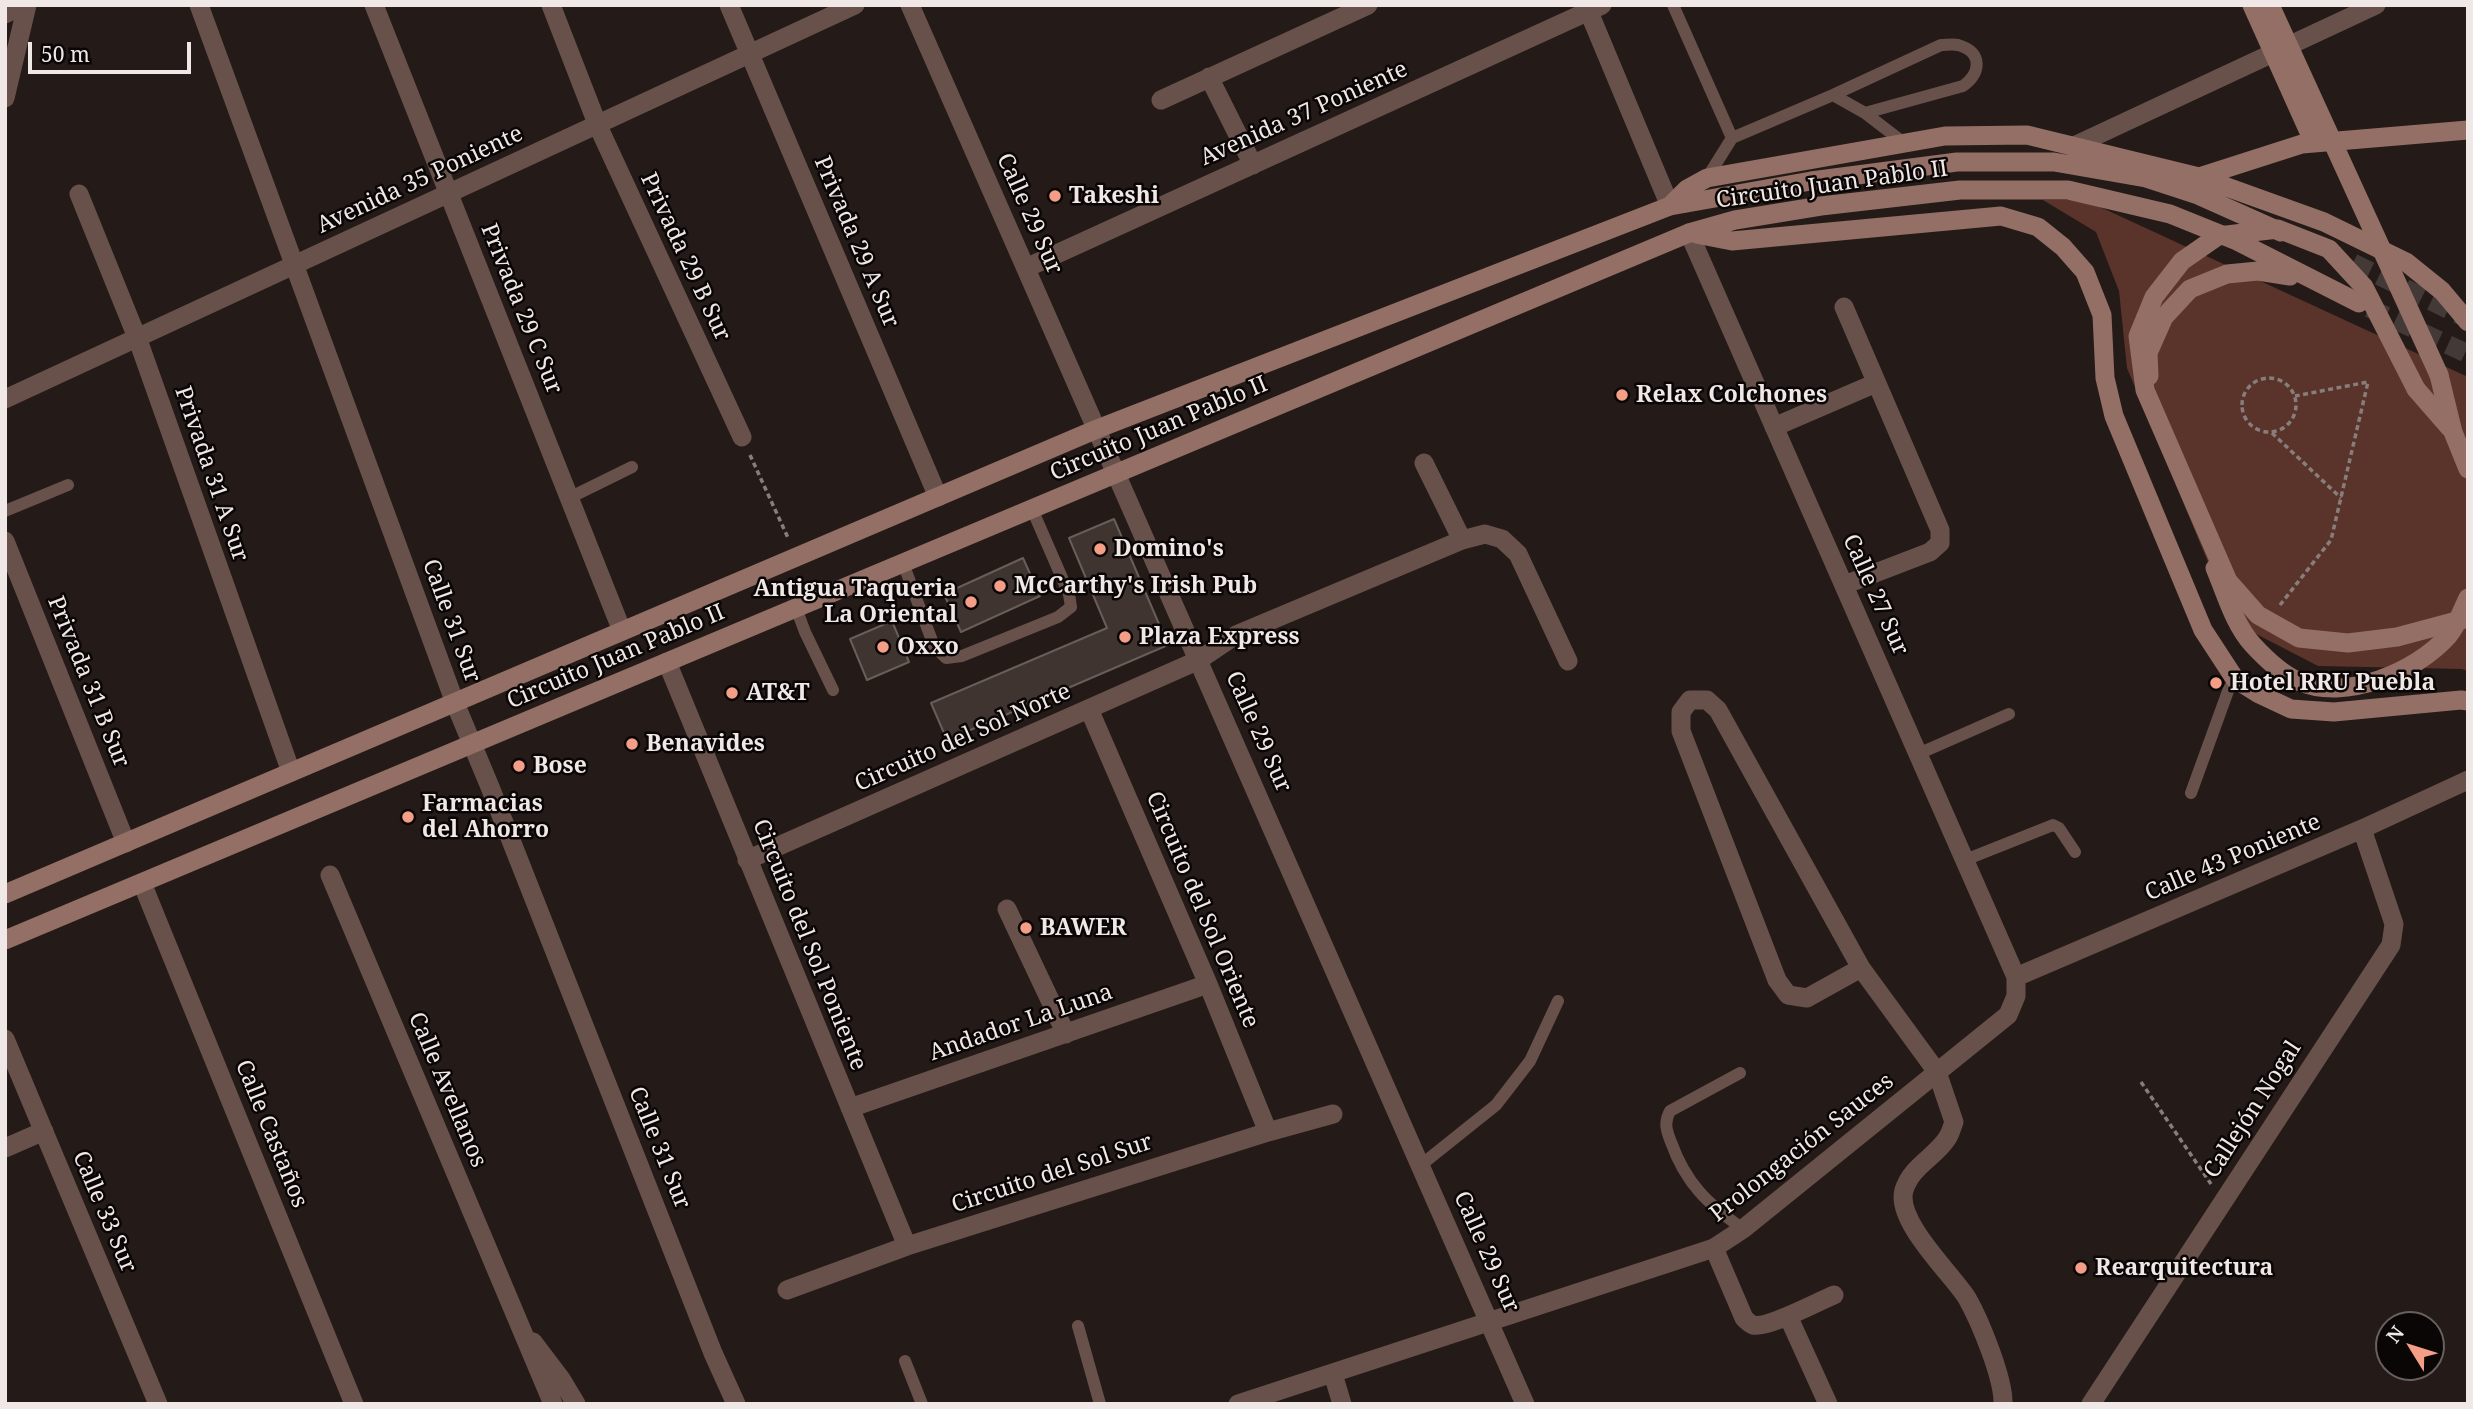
<!DOCTYPE html>
<meta charset="utf-8">
<style>
body{margin:0}
#map{position:relative;width:2473px;height:1409px;overflow:hidden;background:#241a17;font-family:"Noto Serif",serif}
canvas{display:block}
.frame{position:absolute;inset:0;border:7px solid #f0e8e6;pointer-events:none}
.north{position:absolute;left:2375px;top:1311px;width:70px;height:70px;box-sizing:border-box;background:#0a0605;border:2px solid #66605f;border-radius:50%;rotate:308deg;font-size:19px;font-weight:700;line-height:28px;text-align:center;color:#f0e8e6}
.north::after{content:'';display:block;margin:auto;width:24px;height:32px;background:#f49e87;clip-path:polygon(50% 0,100% 100%,50% 72%,0 100%)}
.scale{position:absolute;left:28px;top:42px;width:163px;height:32px;box-sizing:border-box;border:4px solid #f0e8e6;border-top:0;padding-left:9px;font-size:21px;line-height:24px;white-space:nowrap;color:#f0e8e6;-webkit-text-stroke:5px #0a0605;paint-order:stroke}
</style>
<div id="map">
<canvas width="2473" height="1409"></canvas>
<div class="frame"></div>
<div class="north">N</div>
<div class="scale">50 m</div>
</div>
<script>
const g = document.querySelector('canvas').getContext('2d');
g.lineJoin = 'round';
function paint(path, color) {
  g.fillStyle = color;
  g.fill(path, 'evenodd');
}
function trace(path, color, width, dash) {
  g.strokeStyle = color;
  g.lineWidth = width;
  g.lineCap = dash ? 'butt' : 'round';
  g.setLineDash(dash || []);
  g.stroke(path);
}
function label(font, color, halo, rows, align = 'center') {
  g.font = font + ' "Noto Serif",serif';
  g.lineWidth = 5;
  g.setLineDash([]);
  g.textBaseline = 'middle';
  g.strokeStyle = halo;
  g.fillStyle = color;
  for (const [text, x, y, turn = 0] of rows) {
    g.save();
    g.translate(x, y);
    g.rotate((+turn || 0) * Math.PI / 180);
    g.textAlign = isNaN(turn) ? turn : align;
    if (halo) g.strokeText(text, 0, 0);
    g.fillText(text, 0, 0);
    g.restore();
  }
}
paint(new Path2D(`
 M2043,200H2085L2468,377V671L2462,669L2318,666L2233,622L2127,368L2119,291L2096,232Z`), '#5a342a');
const building = new Path2D(`
 M1114,519L1168,645L947,740L931,703L1107,628L1069,538Z
 M1023,558L1040,596L961,632L944,594Z
 M892,621L909,662L867,680L850,639Z`);
paint(building, '#403431');
trace(building, '#695d59', 2);
trace(new Path2D(`
 M2353,263L2464,317
 M2369,308L2468,354`), '#433936', 19, [19, 10]);
trace(new Path2D(`
 M2242 405a27 27 0 1 1 54 0a27 27 0 1 1-54 0Z
 M2272,433L2341,498
 M750,455L789,540
 M2280,605L2331,540L2368,382L2295,396
 M2141,1082L2211,1184`), '#877e7c', 3.5, [5, 3.5]);
trace(new Path2D(`
 M1673,5L1732,138
 M1833,95L1941,45C1946,45 1953,44 1958,45C1983,52 1981,73 1963,86L1865,113
 M1707,178L1732,138L1833,95L1865,113L1904,143
 M569,498L632,467
 M5,511L68,485
 M903,563L934,646L946,658L962,656L1058,617L1071,607L1069,594L1032,509
 M796,608L805,632L833,690
 M1918,754L2009,714
 M2191,793L2228,691L2235,679
 M1965,860L2053,825L2059,828L2075,852
 M1740,1073L1670,1111C1664,1122 1666,1130 1671,1142C1686,1184 1708,1204 1743,1229
 M1421,1165L1496,1105L1530,1061L1558,1001
 M1078,1326L1100,1404
 M905,1361L922,1404`), '#68514b', 12);
trace(new Path2D(`
 M199,5L455,703L490,787L713,1353L736,1404
 M374,5L622,631
 M551,5L598,126L742,437
 M729,5L938,497
 M910,5L1525,1404
 M1586,5L1670,206
 M5,14L24,5
 M1209,77L1253,165
 M5,98L27,5
 M1161,100L1368,5
 M2076,145L2376,5
 M79,194L138,340L291,772
 M1026,268L1602,5
 M5,399L855,5
 M1774,427L1876,383
 M1424,463L1462,540
 M5,541L126,843
 M1844,585L1930,552L1940,543V530L1844,307
 M667,662L907,1246
 M1089,709L1208,984L1268,1132
 M747,860L1199,660L1236,635L1462,540L1485,534L1502,539L1518,554L1568,661
 M330,875L553,1404
 M142,883L354,1404
 M1007,909L1066,1034
 M1861,968L1807,998L1788,995L1777,980L1681,731V712L1690,700H1707L1718,710L1861,968L1937,1072L1954,1122C1952,1127 1951,1132 1948,1137C1936,1157 1912,1165 1904,1190C1895,1221 1951,1273 1967,1298C1980,1321 2004,1379 2003,1404
 M2016,977L2362,829L2468,780
 M5,1039L158,1404
 M850,1108L1208,984
 M5,1148L44,1131
 M1714,1248L1744,1318C1747,1321 1750,1324 1753,1325C1767,1329 1819,1301 1834,1295
 M787,1290L907,1246L1268,1132L1333,1114
 M1788,1316L1828,1404
 M533,1342L561,1379L576,1404
 M1333,1374L1342,1404
 M1238,1404L1714,1248L1743,1229L2008,1015L2016,996V977L1689,233
 M2091,1404L2391,945L2394,924L2362,829`), '#68514b', 19);
trace(new Path2D(`
 M2252,5L2314,143
 M2199,177L2302,144L2468,130
 M1670,206L1687,189L1707,178L1945,136L2027,135L2199,177L2324,222L2406,262L2442,291L2468,322
 M1696,234L1732,241L2001,216L2038,227L2063,247L2085,272L2102,315L2105,378L2114,416L2203,630L2235,679L2259,694L2291,709L2334,712L2461,700L2468,701
 M2439,375L2453,432L2468,469
 M2149,376L2148,353L2164,317L2190,289L2227,274L2258,271L2290,276
 M2416,389L2450,428
 M2215,568C2226,594 2234,624 2253,645C2265,658 2282,674 2298,681C2345,702 2416,672 2448,636C2457,626 2462,610 2468,598
 M5,894L1097,429L1670,206L1811,181L1957,162H2054L2146,178L2198,195L2281,232
 M5,940L1689,233L1735,220L1821,206L1960,190H2068L2170,214L2237,241L2359,303`), '#936f65', 19);
trace(new Path2D(`
 M2270,5L2439,375
 M2416,389L2364,287L2329,249L2278,229L2218,236L2182,261L2154,297L2138,336L2145,390L2228,581L2258,615L2299,638L2348,643L2397,637L2468,618`), '#936f65', 19);
for (const [x, y, r, color] of [
 [1055,196,7,"#f49e87"],
 [1622,395,7,"#f49e87"],
 [1100,549,7,"#f49e87"],
 [1000,586,7,"#f49e87"],
 [971,602,7,"#f49e87"],
 [1125,637,7,"#f49e87"],
 [883,647,7,"#f49e87"],
 [2216,683,7,"#f49e87"],
 [732,693,7,"#f49e87"],
 [632,744,7,"#f49e87"],
 [519,766,7,"#f49e87"],
 [408,817,7,"#f49e87"],
 [1026,928,7,"#f49e87"],
 [2081,1268,7,"#f49e87"]
]) {
  const dot = new Path2D();
  dot.arc(x, y, r, 0, 2 * Math.PI);
  g.fillStyle = color;
  g.fill(dot);
  trace(dot, '#0a0605', 2.5);
}
label('23px', '#f0e8e6', '#0a0605', [
 ["Avenida 37 Poniente",1304,114,-24],
 ["Avenida 35 Poniente",420,180,-25],
 ["Circuito Juan Pablo II",1832,185,-8],
 ["Calle 29 Sur",1029,214,66],
 ["Privada 29 A Sur",856,242,67],
 ["Privada 29 B Sur",685,257,65],
 ["Privada 29 C Sur",521,309,68],
 ["Circuito Juan Pablo II",1159,429,-23],
 ["Privada 31 A Sur",211,474,71],
 ["Calle 27 Sur",1875,595,66],
 ["Calle 31 Sur",451,621,70],
 ["Circuito Juan Pablo II",616,657,-23],
 ["Privada 31 B Sur",88,682,68],
 ["Calle 29 Sur",1258,732,66],
 ["Circuito del Sol Norte",963,738,-24],
 ["Calle 43 Poniente",2233,858,-23],
 ["Circuito del Sol Oriente",1202,910,67],
 ["Circuito del Sol Poniente",809,945,68],
 ["Andador La Luna",1021,1023,-19],
 ["Calle Avellanos",447,1090,67],
 ["Callejón Nogal",2253,1110,-57],
 ["Calle Castaños",271,1134,68],
 ["Calle 31 Sur",659,1148,68],
 ["Prolongación Sauces",1802,1148,-38],
 ["Circuito del Sol Sur",1052,1174,-18],
 ["Calle 33 Sur",104,1212,67],
 ["Calle 29 Sur",1486,1252,66]
]);
label('bold 23px', '#f0e8e6', '#0a0605', [
 ["Takeshi",1069,196],
 ["Relax Colchones",1636,395],
 ["Domino's",1114,549],
 ["McCarthy's Irish Pub",1014,586],
 ["Antigua Taqueria",957,589,"right"],
 ["La Oriental",957,615,"right"],
 ["Plaza Express",1139,637],
 ["Oxxo",897,647],
 ["Hotel RRU Puebla",2230,683],
 ["AT&T",746,693],
 ["Benavides",646,744],
 ["Bose",533,766],
 ["Farmacias",422,804],
 ["del Ahorro",422,830],
 ["BAWER",1040,928],
 ["Rearquitectura",2095,1268]
], 'left');
</script>
